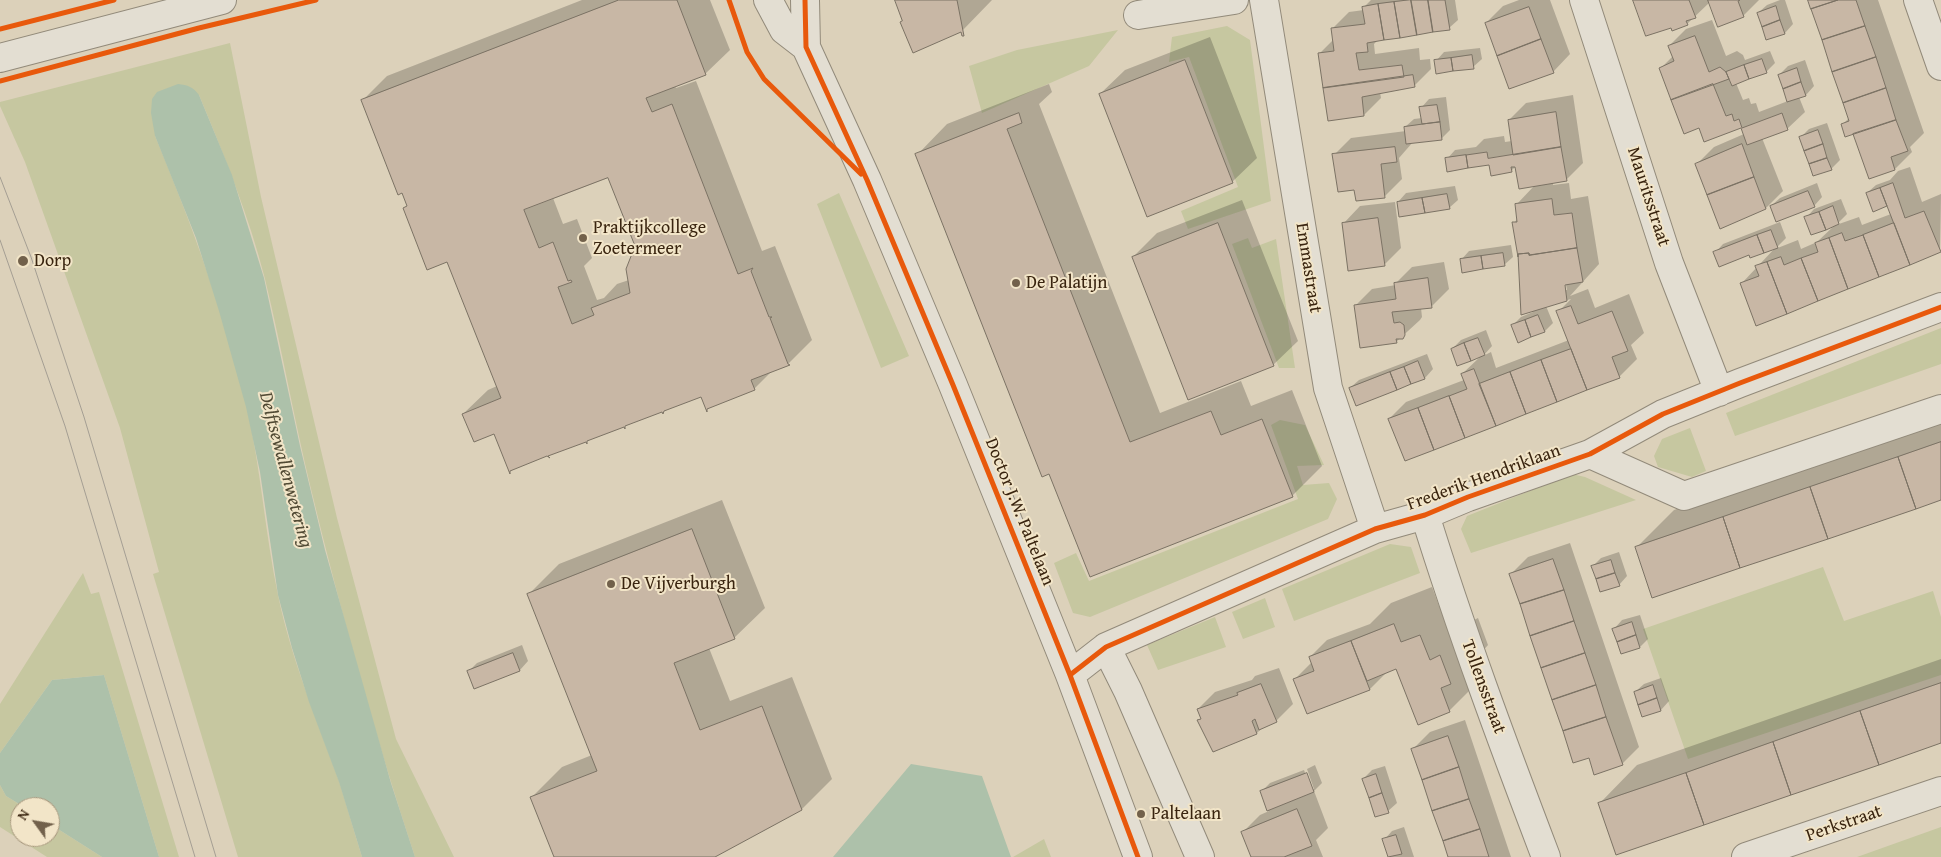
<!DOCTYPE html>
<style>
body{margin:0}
#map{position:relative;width:1941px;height:857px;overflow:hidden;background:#dcd1ba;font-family:"Gentium Book Plus",serif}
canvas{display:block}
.north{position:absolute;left:10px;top:797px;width:50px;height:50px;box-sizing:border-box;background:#f2e5c8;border:1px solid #a8987e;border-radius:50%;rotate:302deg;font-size:14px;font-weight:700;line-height:20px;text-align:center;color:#39240f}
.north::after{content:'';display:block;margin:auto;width:18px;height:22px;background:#72614b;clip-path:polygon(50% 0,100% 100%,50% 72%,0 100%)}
</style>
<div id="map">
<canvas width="1941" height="857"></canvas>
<div class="north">N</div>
</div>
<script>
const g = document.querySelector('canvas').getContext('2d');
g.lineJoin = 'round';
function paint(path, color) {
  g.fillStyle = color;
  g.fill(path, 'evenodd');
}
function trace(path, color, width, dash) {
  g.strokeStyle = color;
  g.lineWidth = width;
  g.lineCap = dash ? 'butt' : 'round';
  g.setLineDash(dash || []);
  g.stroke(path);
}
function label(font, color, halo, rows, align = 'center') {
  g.font = font + ' "Gentium Book Plus",serif';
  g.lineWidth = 4;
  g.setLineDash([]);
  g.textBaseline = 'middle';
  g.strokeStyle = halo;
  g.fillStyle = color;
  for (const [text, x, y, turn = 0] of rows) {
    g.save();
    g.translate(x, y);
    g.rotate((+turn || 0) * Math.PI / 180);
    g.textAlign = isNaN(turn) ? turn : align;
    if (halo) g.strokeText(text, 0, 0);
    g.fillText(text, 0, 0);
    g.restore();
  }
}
paint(new Path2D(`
 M1227,26L1250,40L1271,201L1188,229L1181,211L1238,187L1189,57L1169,62L1172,37Z
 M1118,30L1089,66L982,113L969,66L1017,50Z
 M230,43L261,197L337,518L396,739L454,857H415C375,736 341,613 311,489C294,419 282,349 265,279C249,216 224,155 199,95L155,136C192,224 225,316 247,408C261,470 265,533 278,595C291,659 317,719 339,781C347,806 354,832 362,857H238L153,574L159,572L120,428L25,162L0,106V102Z
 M839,193L909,356L881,368L817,204Z
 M1248,238L1252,248L1276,239L1295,368H1279L1232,244Z
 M1941,328V364L1735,436L1726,413Z
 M1280,420L1305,425L1324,465L1297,466L1303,485L1329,483L1337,499L1328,519L1090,617L1073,613L1054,563L1076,553L1089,581L1298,499L1271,425Z
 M1690,428L1706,471L1692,477L1658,467L1654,456L1662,439Z
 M1572,474L1585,477L1636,500L1471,553L1461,529L1467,516Z
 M1390,544L1411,547L1420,573L1294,621L1282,589Z
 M1823,567L1844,621L1933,591L1941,617V675L1688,759L1643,629Z
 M83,573L91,594L99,592L179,857H159L104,675L52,680L0,753V704Z
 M1265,598L1275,627L1243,639L1232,612Z
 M1215,617L1226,647L1158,670L1147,645Z
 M0,785L6,796L24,807H20V837H50V824L102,857H47L0,827Z
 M1941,827V857H1857Z
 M1044,839L1051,857H1013Z`), '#c6c7a0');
paint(new Path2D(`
 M178,84C188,85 193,87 199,95L232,175L264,278L300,446L325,550L391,783L415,857H362L339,782L309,702L292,648L278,595L260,472L246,407L219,311L196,238L155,136L151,113L152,99L157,92Z
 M104,675L159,857H102L50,824V807H24L6,796L0,785V753L52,680Z
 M911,764L982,776L1011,857H833Z`), '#adc1aa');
paint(new Path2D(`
 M582,0H710L730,50L705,74L675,86L676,88L696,81L762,251L775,246L812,340L787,365L773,370L754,389L701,395L495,433L463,414L488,390L497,386L448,260L408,205L363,100L387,76ZM609,177L636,246L629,280L617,284L604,298L597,300L584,266L592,258L577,219L563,224L553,198Z
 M897,0H992L962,31L903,20Z
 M1371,0H1455L1458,20L1449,28L1378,40L1374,44L1375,54L1419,48L1420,60L1430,59L1431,69L1414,86L1380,92L1381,98L1364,115L1319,54L1334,39L1332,29L1349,12L1364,10V7Z
 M1519,0H1550L1570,54L1553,72L1486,23L1503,6Z
 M1634,0H1759L1743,16L1710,2L1687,24L1672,26Z
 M1780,0H1785L1793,24L1785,33L1767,39L1758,13L1767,5Z
 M1809,0H1878L1924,133L1910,147L1912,152L1895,169L1869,178L1854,132L1843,124L1849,118Z
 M1712,20L1726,56L1737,51L1743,55L1745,60L1770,51L1775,63L1766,72L1736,83L1743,100L1749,98L1751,104L1756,103L1759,112L1788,101L1779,75L1788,66L1805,60L1814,86L1806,95L1799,97L1805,112L1787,129L1762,138L1783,191L1766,208L1697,164L1714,147L1744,134L1741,127L1700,126L1661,68L1673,56L1669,46L1686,29Z
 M1210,37L1257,158L1232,182L1100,94L1125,70Z
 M1480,48L1482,59L1473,67L1436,61L1444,52Z
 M1049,84L1052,92L1039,104L1160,413L1241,381L1251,406L1292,390L1322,466L1292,496L1050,472L917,155L947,124Z
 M1573,95L1583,163L1566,180L1553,182V185L1569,183L1571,199L1588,196L1599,264L1570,296L1588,289L1595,308L1629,294L1644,333L1631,345L1637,359L1620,376L1405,460L1389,419L1406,402L1464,380L1462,374L1481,356L1452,349L1461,340L1486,330L1492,346L1483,356L1491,352L1496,368L1569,340L1558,312L1571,299L1546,306L1553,323L1545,331L1513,325L1521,317L1533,312L1514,223L1518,218L1516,205L1535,185L1516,166L1511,171L1490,164L1447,159L1455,150L1476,147L1484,139L1504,136L1505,142L1512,141L1509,120L1526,103ZM1565,279L1567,290H1564Z
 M1446,97L1450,130L1441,139L1413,142L1399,158L1402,179L1385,196L1355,188L1334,155L1351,138L1406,131L1405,127L1414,119L1422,118L1421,108L1429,99Z
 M1827,123L1840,160L1831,169L1801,137L1809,129Z
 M1910,167L1922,202L1941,194L1940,251L1742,283L1776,247L1750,254L1715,253L1723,244L1780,222L1786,238L1775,249L1798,240L1801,249L1817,242L1836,224L1806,218L1814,209L1841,199L1847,214L1836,225L1859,217L1862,225L1891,214L1887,204L1886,205L1867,193L1876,185L1890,180L1898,171Z
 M1817,183L1822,197L1814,206H1771L1780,198Z
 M1455,186L1458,200L1449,208L1398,202L1406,193Z
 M1242,200L1298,341L1273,365L1133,257L1157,233Z
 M1395,202L1401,248L1384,265L1343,224L1360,206Z
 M1511,245L1513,257L1504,265L1461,260L1469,251Z
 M1444,262L1449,289L1432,306L1421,308L1422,317L1420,320L1396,342L1355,306L1372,289L1396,285L1395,284L1412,267Z
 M1427,354L1433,369L1425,378L1357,405L1350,388L1359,380Z
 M1941,418V499L1637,547L1674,510Z
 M722,500L765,608L734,638L709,648L730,701L792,677L832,779L802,809L713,857H555L532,797L562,767L592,755L529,594L559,564Z
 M1570,543L1639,747L1622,764L1589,757L1511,574L1528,557Z
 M1619,552L1627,576L1619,585L1593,566L1601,558Z
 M1432,587L1439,606L1458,598L1468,623L1478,618L1488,645L1480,654L1487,673L1449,711L1397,668L1387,672L1370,689L1308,713L1295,679L1312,662L1310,657L1327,640L1370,624L1391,603Z
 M1640,615L1648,639L1640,647L1622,653L1614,629L1622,620Z
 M522,645L528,661L520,670L475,687L469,671L477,663Z
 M1941,659V742L1600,803L1637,765Z
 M1279,668L1293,704L1276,721L1263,727L1257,733L1199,721L1202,718L1198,709L1215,692L1252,680L1255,676Z
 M1661,678L1669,701L1661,710L1643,716L1635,692L1644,684Z
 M1465,720L1511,857H1449L1413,749L1430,732Z
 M1315,765L1322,783L1314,791L1328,828L1316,840L1323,857H1252L1243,832L1260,815L1269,811L1261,792L1270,783L1304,770L1311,789H1314L1307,769Z
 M1385,766L1397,803L1388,811L1363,779L1372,770Z
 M1404,827L1414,857H1389L1384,840L1392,831Z`), '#0003');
const building = new Path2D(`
 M619,0H677L706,75L646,98L652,112L672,104L738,274L753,268L751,271L769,317H772L770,318L788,364L790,365L751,380L755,390L707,409V412L701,397L664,411L663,414L662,412L625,426V429L624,427L587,441V444L586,442L548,456L550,458L547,456L510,471V474L494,434L474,442L462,414L501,398L447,262L427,270L403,208L407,206L402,193L398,195L361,100ZM608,178L635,246L626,269L630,293L591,308L594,315L572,324L558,287L572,282L571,280L568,281L553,242L539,248L524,210Z
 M895,0H957L964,36H962L961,32L913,53L900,22L902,21Z
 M1411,0L1417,35L1400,38L1394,2Z
 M1411,0H1428L1433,32L1417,35Z
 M1428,0H1445L1450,30L1433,32Z
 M1633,0H1689L1696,18L1686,21L1688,25L1672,31L1671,28L1646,36Z
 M1708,0H1740L1738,1L1744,17L1718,27Z
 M1808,0H1838L1811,9Z
 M1838,0H1856L1865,26L1822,40L1811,9Z
 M1394,2L1400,38L1384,40L1378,4Z
 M1378,4L1384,40L1367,43L1368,52L1356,53L1359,70L1402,65L1404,77L1323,88L1318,53L1334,51L1331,28L1365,24L1362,7Z
 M1776,6L1780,20L1762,27L1757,13Z
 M1529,7L1541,39L1497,56L1485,23Z
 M1780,20L1785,34L1766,40L1762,27Z
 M1865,26L1876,57L1832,72L1822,40Z
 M1695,36L1709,72L1720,67L1726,72L1729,79L1671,100L1659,68L1674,61L1668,46Z
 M1541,39L1554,73L1509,89L1497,56Z
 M1472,55L1474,69L1453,71L1451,58Z
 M1876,57L1886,88L1843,103L1832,72Z
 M1451,58L1453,71L1436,74L1434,60Z
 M1762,59L1767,73L1749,79L1744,65Z
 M1185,60L1233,183L1147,217L1099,94Z
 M1744,65L1749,79L1732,86L1726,72Z
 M1797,68L1801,82L1783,89L1778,75Z
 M1413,75L1415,87L1362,97L1364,116L1328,121L1323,88Z
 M1801,82L1806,96L1787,102L1783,89Z
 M1713,84L1726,116L1732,114L1734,121L1739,119L1742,128L1782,113L1788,130L1747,145L1741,128L1704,142L1699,128L1684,134L1671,100Z
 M1886,88L1896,120L1845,137L1841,124L1849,121L1843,103Z
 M1437,105L1440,122L1422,124L1419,107Z
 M1556,112L1561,147L1513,155L1508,120Z
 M1019,113L1022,123L1007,129L1130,442L1211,411L1221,435L1262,419L1293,497L1090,577L1049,474L1042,477L915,154Z
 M1896,120L1908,151L1891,157L1895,170L1869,179L1853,134Z
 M1440,122L1442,140L1406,144L1404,127Z
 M1818,130L1823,144L1804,151L1799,137Z
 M1742,144L1754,177L1707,195L1695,164Z
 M1823,144L1827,158L1809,164L1804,151Z
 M1395,147L1397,162L1381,164L1385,198L1356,201L1354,190L1338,192L1332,154Z
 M1561,147L1567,181L1519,189L1515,167H1511L1512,172L1491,176L1489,165L1468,168L1466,155L1487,152L1488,158Z
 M1466,155L1468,168L1447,172L1445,158Z
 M1827,158L1832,170L1813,176L1809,164Z
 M1754,177L1766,209L1720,229L1707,195Z
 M1893,183L1905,218L1924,211L1941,252L1910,265L1880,188Z
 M1880,188L1887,206L1873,212L1866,193Z
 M1808,191L1815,207L1776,222L1770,206Z
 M1447,194L1450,209L1425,213L1422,198Z
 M1422,198L1425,213L1399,217L1397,202Z
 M1552,199L1554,215L1572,213L1577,248L1529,255V253L1518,254V257L1512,222H1517L1515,204Z
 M1833,206L1839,224L1826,230L1819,212Z
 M1819,212L1826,230L1811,235L1804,217Z
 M1378,218L1385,266L1348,271L1342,223Z
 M1218,223L1274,366L1188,400L1132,257Z
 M1894,223L1910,265L1879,277L1863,235Z
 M1771,230L1778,248L1764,253L1757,235Z
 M1842,233L1845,241L1863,235L1879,277L1848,289L1829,238Z
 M1757,235L1764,253L1750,258L1749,255L1719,267L1713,252Z
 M1829,238L1848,289L1818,301L1801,258L1818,252L1815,243Z
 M1577,248L1583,282L1565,285L1567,301L1521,315L1518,254L1529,253V255Z
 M1503,253L1505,266L1483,269L1481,256Z
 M1481,256L1483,269L1462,273L1460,259Z
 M1781,257L1784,265L1801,258L1818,301L1787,314L1767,262Z
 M1767,262L1787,314L1756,326L1740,283L1759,276L1755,266Z
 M1428,278L1432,308L1392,312L1394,323L1400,322L1404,325L1405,335L1403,339H1396L1397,343L1360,348L1354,305L1396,299L1394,283Z
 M1571,306L1578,324L1612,311L1628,351L1612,357L1620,378L1587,390L1556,311Z
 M1538,315L1545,332L1531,337L1525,320Z
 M1525,320L1531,337L1518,343L1511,325Z
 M1478,338L1485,355L1471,361L1464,343Z
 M1464,343L1471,361L1457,366L1451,349Z
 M1571,349L1587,390L1557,402L1541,360Z
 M1541,360L1557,402L1526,414L1510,372Z
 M1418,361L1425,379L1411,384L1404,367Z
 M1404,367L1411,384L1397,390L1390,372Z
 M1474,369L1496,426L1465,438L1449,396L1467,389L1461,374Z
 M1390,372L1397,390L1356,406L1349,388Z
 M1510,372L1526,414L1496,426L1479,384Z
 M1449,396L1465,438L1434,450L1418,408Z
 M1418,408L1434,450L1405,461L1388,419Z
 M1941,442V500L1916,509L1898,457Z
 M1898,457L1916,509L1828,539L1810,487Z
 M1810,487L1828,539L1740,568L1723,517Z
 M1723,517L1740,568L1652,598L1635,547Z
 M692,529L735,639L674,663L700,730L762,706L802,810L715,857H554L530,797L597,771L527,594Z
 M1553,559L1564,590L1520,604L1509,574Z
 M1611,560L1615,573L1596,579L1591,566Z
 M1615,573L1620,586L1600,592L1596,579Z
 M1564,590L1574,621L1530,636L1520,604Z
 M1574,621L1585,653L1541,668L1530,636Z
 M1632,622L1636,635L1617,642L1612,629Z
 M1394,624L1401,642L1420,635L1430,660L1440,655L1451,684L1441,688L1450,712L1418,725L1396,669L1367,681L1351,641Z
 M1636,635L1640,648L1621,654L1617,642Z
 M1351,641L1370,690L1307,714L1293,679L1314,671L1309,657Z
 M513,653L520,671L474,689L467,671Z
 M1585,653L1596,685L1552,700L1541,668Z
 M1941,683V743L1879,765L1860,711Z
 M1261,684L1277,722L1259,730L1255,719L1252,721L1257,734L1213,752L1197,720L1201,719L1197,709L1238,695L1237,693Z
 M1596,685L1606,717L1563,731L1552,700Z
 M1653,685L1657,698L1638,705L1634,692Z
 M1657,698L1661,711L1642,717L1638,705Z
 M1860,711L1879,765L1791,795L1773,742Z
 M1606,717L1623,765L1594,775L1589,758L1573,763L1563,731Z
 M1448,736L1459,767L1422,780L1411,749Z
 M1773,742L1791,795L1704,825L1686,773Z
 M1459,767L1469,799L1432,811L1422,780Z
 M1307,773L1314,792L1267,811L1260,791Z
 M1686,773L1704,825L1616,855L1598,803Z
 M1376,774L1382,793L1369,798L1362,779Z
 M1382,793L1389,813L1375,817L1369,798Z
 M1469,799L1480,829L1443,841L1432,811Z
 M1297,809L1312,846L1284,857H1251L1241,832Z
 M1480,829L1489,857H1448L1443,841Z
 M1396,835L1402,854L1388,857L1382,839Z`);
paint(building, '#c8b7a5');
trace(building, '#7b7264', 1);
const minor = new Path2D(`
 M768,0L784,30L806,47
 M805,0L806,47L867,180L953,385L1070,675L1138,857
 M1264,0L1328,388L1375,529
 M1584,0L1669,263L1719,392
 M1918,0L1941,66
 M1138,15L1234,0
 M0,58L222,0
 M1590,454L1684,496L1941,409
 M1425,515C1461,631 1503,744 1546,857
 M1106,647L1128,691L1200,857
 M1070,675L1106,647L1375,529L1425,515L1468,497L1590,454L1663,414L1740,383L1941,307
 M1746,857L1941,791`);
trace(minor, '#928a7a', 30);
trace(minor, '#e3ded2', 28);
trace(new Path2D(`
 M0,177L31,257L84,417L216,857
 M0,240L65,426L195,857`), '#a49e93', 1);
trace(new Path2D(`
 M729,0L747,52L764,79L861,174
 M805,0L806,47L867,180L953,385L1070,675L1138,857
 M0,29L114,0
 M0,81L199,28L316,0
 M1070,675L1106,647L1375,529L1425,515L1468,497L1590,454L1663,414L1740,383L1941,307`), '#e8590c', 5);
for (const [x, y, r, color] of [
 [583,238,5,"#72614b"],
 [23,261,6,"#72614b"],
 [1016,283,5,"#72614b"],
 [611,584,5,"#72614b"],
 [1141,814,5,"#72614b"]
]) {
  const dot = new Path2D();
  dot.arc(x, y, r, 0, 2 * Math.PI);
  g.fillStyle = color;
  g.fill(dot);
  trace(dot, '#f2e5c8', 2);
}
label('18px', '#39240f', '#f2e5c8', [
 ["Mauritsstraat",1648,197,72],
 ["Emmastraat",1308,268,81],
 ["Frederik Hendriklaan",1484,478,-20],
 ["Doctor J.W. Paltelaan",1019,512,68],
 ["Tollensstraat",1483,687,70],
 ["Perkstraat",1844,824,-19]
]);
label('18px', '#39240f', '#f2e5c8', [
 ["Praktijkcollege",593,228],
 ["Zoetermeer",593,249],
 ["Dorp",34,261],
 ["De Palatijn",1026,283],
 ["De Vijverburgh",621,584],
 ["Paltelaan",1151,814]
], 'left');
label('italic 19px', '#514a34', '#f2e5c8', [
 ["Delftsewallenwetering",285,470,75]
]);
</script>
